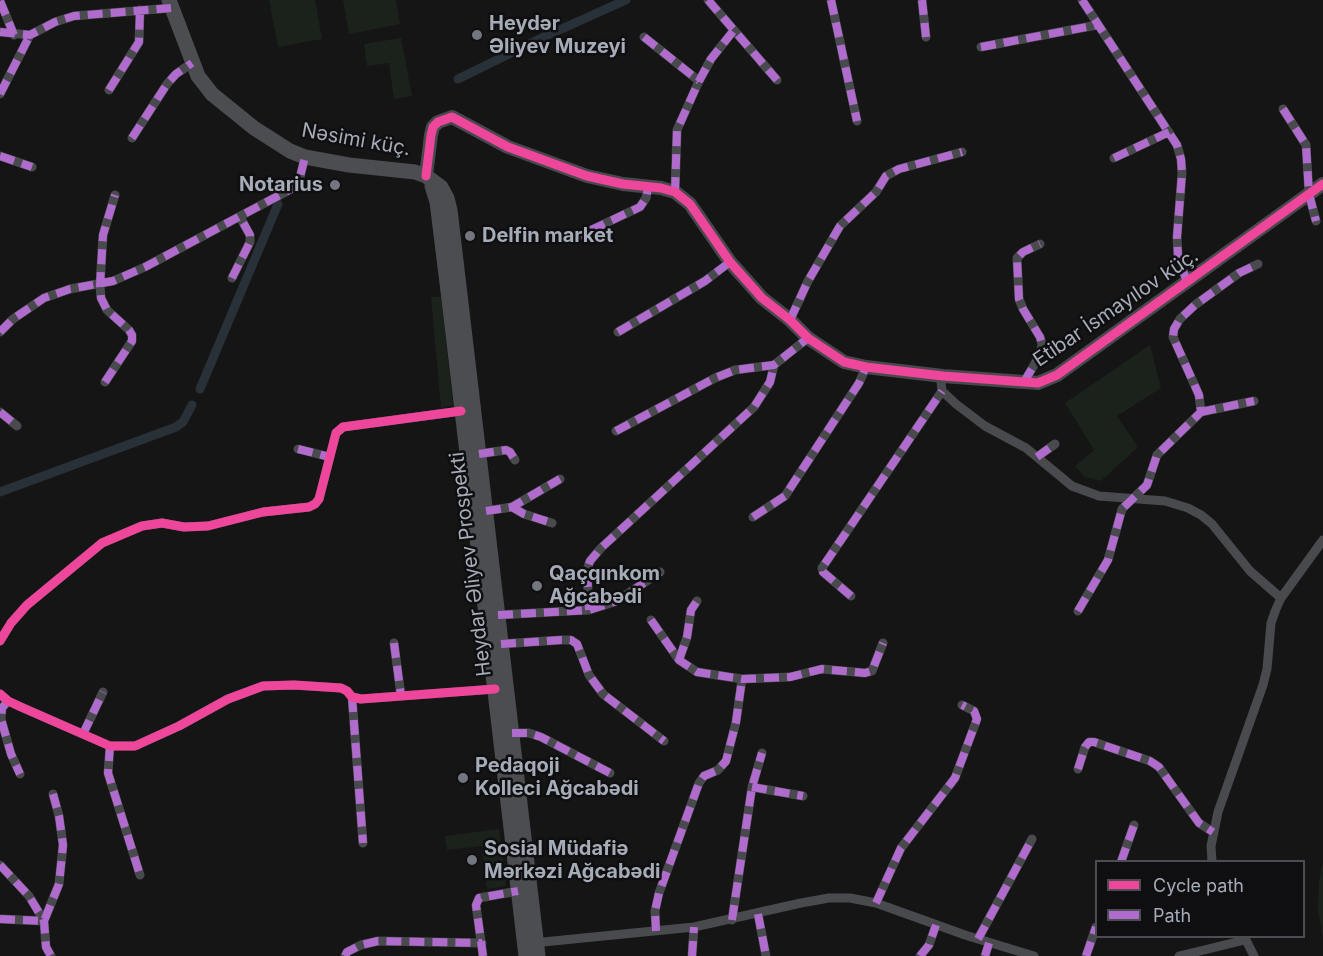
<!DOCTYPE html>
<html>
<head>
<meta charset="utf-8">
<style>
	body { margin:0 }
	#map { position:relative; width:1323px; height:956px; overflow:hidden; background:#151515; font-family:Inter,sans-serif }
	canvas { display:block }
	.legend { position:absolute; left:1095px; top:860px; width:210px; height:78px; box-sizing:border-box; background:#0f0f11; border:2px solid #4b4d53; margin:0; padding:8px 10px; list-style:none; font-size:18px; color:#a5abb7 }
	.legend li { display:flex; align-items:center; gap:12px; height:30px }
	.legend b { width:30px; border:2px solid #4b4d53 }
</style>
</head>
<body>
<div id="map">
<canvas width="1323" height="956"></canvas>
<ul class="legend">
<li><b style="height:8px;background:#ed469a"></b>Cycle path</li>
<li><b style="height:8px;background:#b06ccc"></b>Path</li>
</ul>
</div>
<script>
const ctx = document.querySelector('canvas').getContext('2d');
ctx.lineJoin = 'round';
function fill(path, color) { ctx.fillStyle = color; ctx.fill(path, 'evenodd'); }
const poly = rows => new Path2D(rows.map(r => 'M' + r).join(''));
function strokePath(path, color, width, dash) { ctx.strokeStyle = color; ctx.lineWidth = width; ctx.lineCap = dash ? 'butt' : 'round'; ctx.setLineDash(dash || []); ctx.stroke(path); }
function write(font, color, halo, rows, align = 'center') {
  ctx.font = font + ' Inter,sans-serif'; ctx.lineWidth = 5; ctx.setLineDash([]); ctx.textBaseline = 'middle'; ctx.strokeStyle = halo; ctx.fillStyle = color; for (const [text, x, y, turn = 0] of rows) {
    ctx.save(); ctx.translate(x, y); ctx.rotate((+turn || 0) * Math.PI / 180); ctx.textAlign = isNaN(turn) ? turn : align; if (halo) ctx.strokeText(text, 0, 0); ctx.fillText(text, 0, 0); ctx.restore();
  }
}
const green = poly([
	[269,0,315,0,322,39,278,47],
	[343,0,396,0,400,24,349,34],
	[401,38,412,96,394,99,389,63,367,66,364,44],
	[431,297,441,297,453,405,441,408],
	[1150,345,1161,388,1117,416,1138,447,1101,481,1085,477,1075,466,1094,450,1065,403],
	[499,829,506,886,487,889,482,846,447,850,445,836],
	[1323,863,1323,938,1318,909,1319,881]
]);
const canal = poly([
	[557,31,626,0],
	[458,79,556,31],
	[200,389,278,204],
	[0,492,176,427,183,422,192,405]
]);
const street = poly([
	[708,0,777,80],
	[831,0,857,121],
	[922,0,926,37],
	[1082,0,1177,145,1181,159,1182,173,1177,237,1178,256,1187,282],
	[0,1,14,35],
	[0,32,30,35,55,22,74,16,171,8],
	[644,37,699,81],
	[981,47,1097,25],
	[109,90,139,42,140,10],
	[0,94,30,35],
	[1283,109,1306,145,1309,194,1316,221],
	[132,138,167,84,176,74,192,63],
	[0,156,32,167],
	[1114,158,1169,132],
	[675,192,677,130,699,81,711,59,734,30],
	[570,240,640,207,646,198,648,188],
	[232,278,250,242,250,235,240,217],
	[790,320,808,281,840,226,876,192,886,176,899,169,962,152],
	[0,332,13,319,44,298,70,289,113,281,145,267,291,189,300,177,305,157],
	[618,332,705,281,730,262],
	[943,376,941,382,942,391,956,404,985,426,1026,448,1072,486,1099,496,1165,501,1188,508,1201,515,1212,524,1250,571,1281,598],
	[105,382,132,341,132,335,129,330,107,310,101,298,100,285,103,235,115,195],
	[1024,382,1040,355,1042,344,1040,337,1023,309,1019,299,1017,258,1023,252,1040,244],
	[0,412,17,426],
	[1201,412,1254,401],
	[616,431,715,378,735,370,774,365,808,338],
	[298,449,330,457],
	[479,454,506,450,510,452,515,460],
	[1037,457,1055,444],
	[512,507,524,514,552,523],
	[486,511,512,507,560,479],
	[753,517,785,496,859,383,866,367],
	[851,596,823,572,822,568,942,391],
	[589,610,587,570,590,561,601,548,754,407,770,382,774,365],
	[1078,611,1108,560,1122,509,1147,485,1157,455,1201,412,1199,395,1173,337,1174,329,1180,319,1195,305,1239,273,1258,264],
	[498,615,589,610,617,601,660,572],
	[651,620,679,660,697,672,742,679,790,677,822,669,865,673,872,671,883,643],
	[0,641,11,623,27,605,102,543,142,526,162,523,184,527,208,526,263,512,309,507,315,504,319,499,336,433,343,427,461,411],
	[394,643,401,696],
	[501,644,561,640,571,640,577,644,589,675,603,694,664,741],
	[679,660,687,637,691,610,697,601],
	[0,694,8,701,21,707,110,746,135,746,179,726,228,699,263,686,294,685,341,688,347,691,352,697,361,699,495,689],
	[352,697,363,843],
	[8,701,2,708,1,719,11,754,20,774],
	[512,733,529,733,541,737,610,773],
	[83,734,103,692],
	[110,746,108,773,140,875],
	[1078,769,1085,747,1089,742,1094,742,1150,761,1159,767,1199,823,1213,832],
	[752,787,803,796],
	[1121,862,1134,825],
	[1212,862,1211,846,1218,812,1263,685,1267,669,1271,623,1276,609,1281,598,1323,540],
	[0,865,29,896,44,921,46,947,51,956],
	[876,903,901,848,955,778,977,719,974,711,962,705],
	[758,914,766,956],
	[0,919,44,921,59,884,63,845,59,816,53,794],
	[732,920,752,787,762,753],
	[656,931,655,911,659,893,699,783,704,776,718,770,726,761,736,722,742,679],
	[1244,936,1254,956],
	[978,939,1032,839],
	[533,943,694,927,801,903,829,898,850,898,876,903,965,935,1034,956],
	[345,956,347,952,361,945,378,941,482,943],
	[483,956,476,905,479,898,518,891],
	[692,956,694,927],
	[920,956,929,945,936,925],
	[985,956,989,943],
	[1086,956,1096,927],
	[1179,956,1245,940]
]);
const secondary = poly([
	[426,176,431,135,433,127,438,122,452,117,508,147,587,176,623,184,661,188,675,192,690,204,730,262,762,298,790,320,808,338,844,362,866,367,943,376,1038,383,1057,375,1323,184]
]);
const primary = poly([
	[169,0,198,76,212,94,254,128,290,151,305,157,349,165,415,172,426,176,441,187,447,198,450,210,538,956],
	[432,186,437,202,448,291,526,956]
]);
const quiet = poly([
	[708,0,777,80],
	[831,0,857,121],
	[922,0,926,37],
	[1082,0,1177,145,1181,159,1182,173,1177,237,1178,256,1187,282],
	[0,1,14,35],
	[0,32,30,35,55,22,74,16,171,8],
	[644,37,699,81],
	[981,47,1097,25],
	[109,90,139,42,140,10],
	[0,94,30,35],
	[1283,109,1306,145,1309,194,1316,221],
	[132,138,167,84,176,74,192,63],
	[0,156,32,167],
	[1114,158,1169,132],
	[675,192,677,130,699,81,711,59,734,30],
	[570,240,640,207,646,198,648,188],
	[232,278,250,242,250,235,240,217],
	[790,320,808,281,840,226,876,192,886,176,899,169,962,152],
	[0,332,13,319,44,298,70,289,113,281,145,267,291,189,300,177,305,157],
	[618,332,705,281,730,262],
	[105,382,132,341,132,335,129,330,107,310,101,298,100,285,103,235,115,195],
	[1024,382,1040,355,1042,344,1040,337,1023,309,1019,299,1017,258,1023,252,1040,244],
	[0,412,17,426],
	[1201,412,1254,401],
	[616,431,715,378,735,370,774,365,808,338],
	[298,449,330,457],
	[479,454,506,450,510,452,515,460],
	[1037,457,1055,444],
	[512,507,524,514,552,523],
	[486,511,512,507,560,479],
	[753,517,785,496,859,383,866,367],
	[851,596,823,572,822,568,942,391],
	[589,610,587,570,590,561,601,548,754,407,770,382,774,365],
	[1078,611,1108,560,1122,509,1147,485,1157,455,1201,412,1199,395,1173,337,1174,329,1180,319,1195,305,1239,273,1258,264],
	[498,615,589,610,617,601,660,572],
	[651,620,679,660,697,672,742,679,790,677,822,669,865,673,872,671,883,643],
	[394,643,401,696],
	[501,644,561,640,571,640,577,644,589,675,603,694,664,741],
	[679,660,687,637,691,610,697,601],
	[352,697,363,843],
	[8,701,2,708,1,719,11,754,20,774],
	[512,733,529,733,541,737,610,773],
	[83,734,103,692],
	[110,746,108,773,140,875],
	[1078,769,1085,747,1089,742,1094,742,1150,761,1159,767,1199,823,1213,832],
	[752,787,803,796],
	[1121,862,1134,825],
	[0,865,29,896,44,921,46,947,51,956],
	[876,903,901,848,955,778,977,719,974,711,962,705],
	[758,914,766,956],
	[0,919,44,921,59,884,63,845,59,816,53,794],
	[732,920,752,787,762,753],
	[656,931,655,911,659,893,699,783,704,776,718,770,726,761,736,722,742,679],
	[978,939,1032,839],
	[345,956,347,952,361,945,378,941,482,943],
	[483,956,476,905,479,898,518,891],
	[692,956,694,927],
	[920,956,929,945,936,925],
	[985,956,989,943],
	[1086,956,1096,927]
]);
const cycleway = poly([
	[426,176,431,135,433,127,438,122,452,117,508,147,587,176,623,184,661,188,675,192,690,204,730,262,762,298,790,320,808,338,844,362,866,367,943,376,1038,383,1057,375,1323,184],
	[0,641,11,623,27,605,102,543,142,526,162,523,184,527,208,526,263,512,309,507,315,504,319,499,336,433,343,427,461,411],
	[0,694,8,701,21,707,110,746,135,746,179,726,228,699,263,686,294,685,341,688,347,691,352,697,361,699,495,689]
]);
const markers = [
	[477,35,6,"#73767e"],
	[335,185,6,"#73767e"],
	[470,236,6,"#73767e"],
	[537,586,6,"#73767e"],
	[463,778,6,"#73767e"],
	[472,860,6,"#73767e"]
];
const poiNames = [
	["Heydər",489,24],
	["Əliyev Muzeyi",489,47],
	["Notarius",323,185,"right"],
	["Delfin market",482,236],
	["Qaçqınkom",549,574],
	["Ağcabədi",549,597],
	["Pedaqoji",475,766],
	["Kolleci Ağcabədi",475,789],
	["Sosial Müdafiə",484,849],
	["Mərkəzi Ağcabədi",484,872]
];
const streetNames = [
	["Nəsimi küç.",356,140,10],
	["Etibar İsmayılov küç.",1116,308,-34],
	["Heydar Əliyev Prospekti",471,564,-97]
];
fill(green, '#1b221c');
strokePath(canal, '#283138', 9);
strokePath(street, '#494a4e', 9);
strokePath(secondary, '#48494d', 14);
strokePath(primary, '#4c4d50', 15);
strokePath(quiet, '#b06ccc', 8, [15, 8]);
strokePath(cycleway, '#ed469a', 9);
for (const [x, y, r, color] of markers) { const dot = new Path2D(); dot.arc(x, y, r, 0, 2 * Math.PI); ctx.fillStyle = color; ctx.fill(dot); strokePath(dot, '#0f0f11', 2); }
write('bold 20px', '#a5abb7', '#0f0f11', poiNames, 'left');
write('20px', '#a5abb7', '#0f0f11', streetNames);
</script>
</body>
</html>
